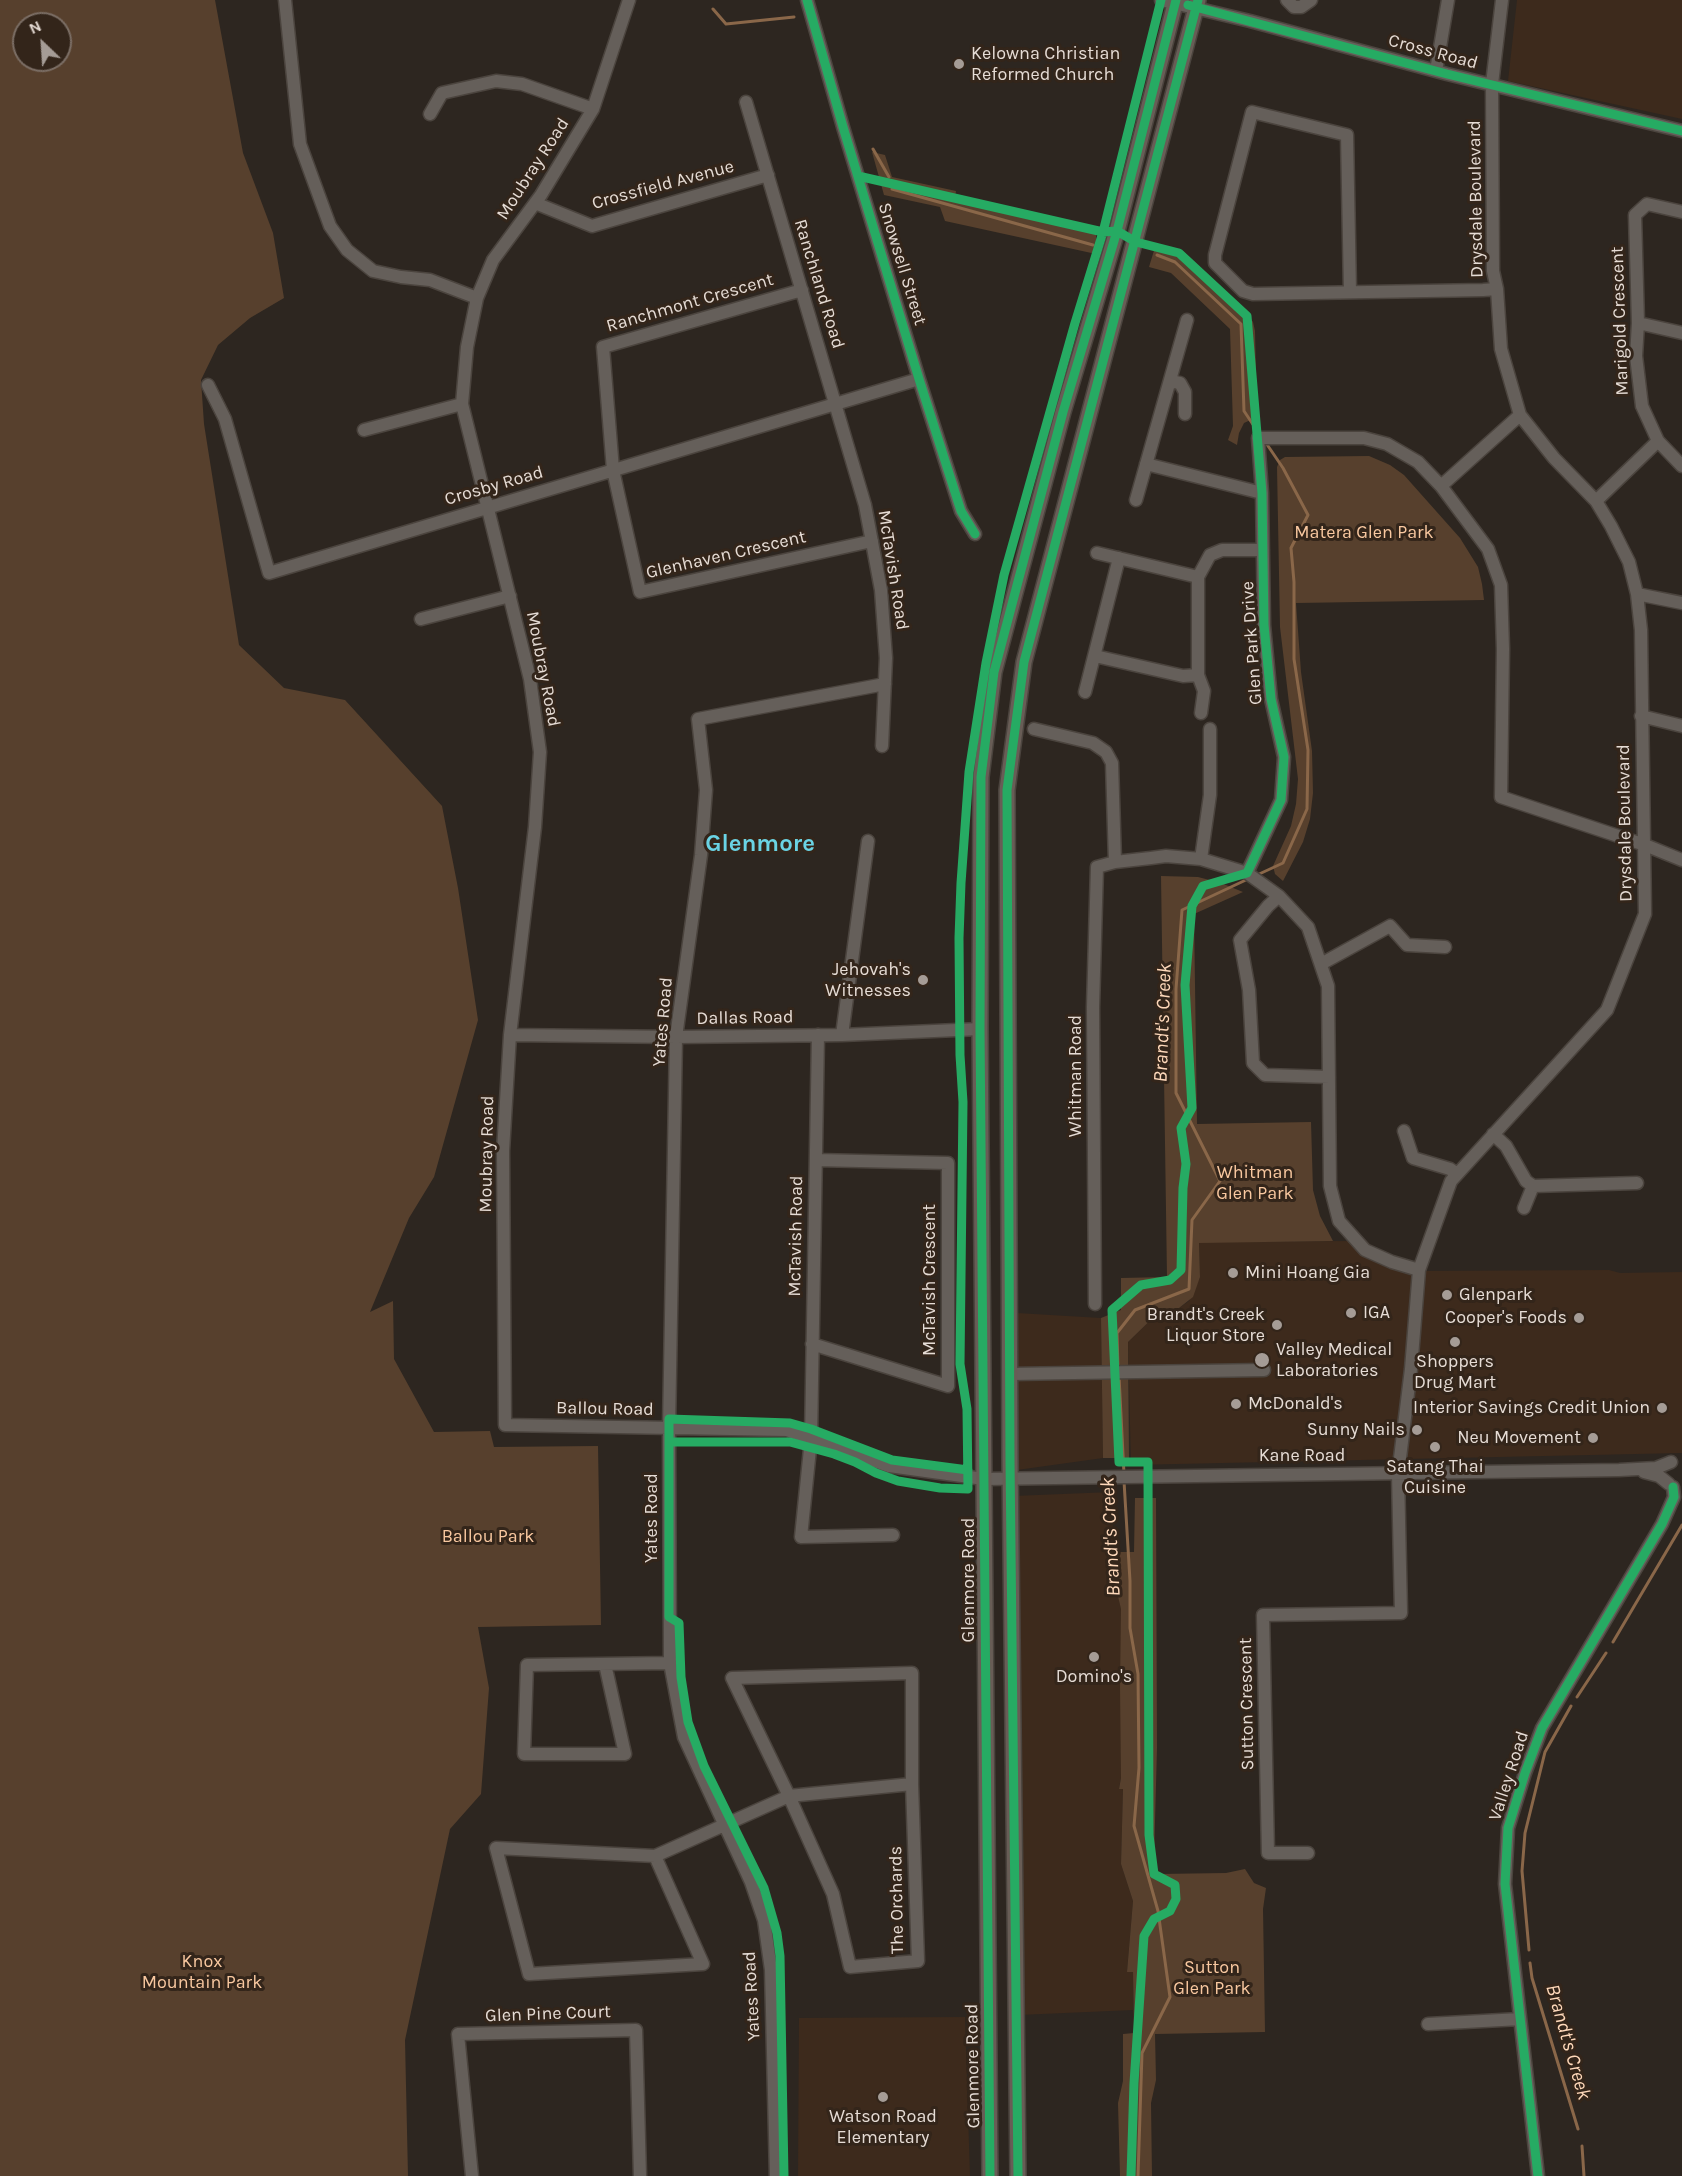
<!DOCTYPE html>
<html>
<head>
<meta charset="utf-8">
<style>
	body { margin:0 }
	#map { position:relative; width:1682px; height:2176px; overflow:hidden; background:#2d2620; font-family:Karla,sans-serif }
	canvas { display:block }
	.north { position:absolute; left:12px; top:12px; width:60px; height:60px; box-sizing:border-box; background:#33251a; border:2px solid #7b6e65; border-radius:50%; rotate:335deg; font-size:16px; font-weight:700; line-height:24px; text-align:center; color:#e6dcd5 }
	.north::after { content:''; display:block; margin:auto; width:21px; height:27px; background:#a59c96; clip-path:polygon(50% 0,100% 100%,50% 72%,0 100%) }
</style>
</head>
<body>
<div id="map">
<canvas width="1682" height="2176"></canvas>
<div class="north">N</div>
</div>
<script>
const ctx = document.querySelector('canvas').getContext('2d');
ctx.lineJoin = 'round';
function fill(path, color) { ctx.fillStyle = color; ctx.fill(path, 'evenodd'); }
const poly = rows => new Path2D(rows.map(r => 'M' + r).join(''));
function strokePath(path, color, width, dash) { ctx.strokeStyle = color; ctx.lineWidth = width; ctx.lineCap = dash ? 'butt' : 'round'; ctx.setLineDash(dash || []); ctx.stroke(path); }
function write(font, color, halo, rows, align = 'center') {
  ctx.font = font + ' Karla,sans-serif'; ctx.lineWidth = 6; ctx.setLineDash([]); ctx.textBaseline = 'middle'; ctx.strokeStyle = halo; ctx.fillStyle = color; for (const [text, x, y, turn = 0] of rows) {
    ctx.save(); ctx.translate(x, y); ctx.rotate((+turn || 0) * Math.PI / 180); ctx.textAlign = isNaN(turn) ? turn : align; if (halo) ctx.strokeText(text, 0, 0); ctx.fillText(text, 0, 0); ctx.restore();
  }
}
const built = poly([
	[1517,0,1682,0,1682,119,1508,81],
	[1351,1241,1422,1271,1609,1270,1620,1273,1682,1272,1682,1453,1131,1465,1128,1342,1161,1310,1179,1308,1189,1301,1200,1277,1199,1242],
	[1017,1313,1101,1318,1103,1458,1017,1470],
	[1112,1492,1115,1584,1121,1608,1121,1778,1119,1788,1123,1789,1121,1864,1133,1901,1127,1971,1133,1972,1133,2010,1019,2015,1013,1496],
	[965,2017,970,2176,798,2176,799,2018]
]);
const green = poly([
	[0,0,215,0,243,153,273,233,284,298,250,318,218,345,201,380,204,424,239,645,284,688,345,700,442,806,458,888,478,1020,434,1177,409,1218,370,1312,393,1301,394,1359,434,1432,490,1431,494,1447,598,1446,601,1625,478,1627,489,1688,481,1794,450,1829,405,2040,408,2176,0,2176],
	[24,24,60,24,60,60,24,60],
	[872,152,885,155,892,177,956,191,955,198,1096,229,1096,254,945,221,940,207,884,195],
	[1156,244,1183,251,1243,307,1253,322,1255,331,1257,417,1244,423,1239,433,1237,445,1228,440,1233,426,1230,329,1171,273,1149,267],
	[1369,456,1390,465,1404,475,1460,538,1478,567,1482,584,1484,600,1296,603,1301,672,1312,751,1313,793,1310,819,1303,842,1283,881,1275,874,1273,866,1291,826,1296,804,1298,779,1280,627,1277,467,1280,460,1285,457],
	[1161,876,1198,877,1221,883,1243,892,1194,914,1197,1124,1311,1122,1313,1190,1320,1216,1333,1241,1199,1243,1200,1277,1193,1297,1179,1308,1161,1310,1128,1342,1129,1458,1103,1458,1101,1318,1121,1310,1121,1278,1167,1277],
	[1135,1498,1156,1498,1157,1748,1154,1859,1159,1874,1226,1873,1245,1869,1254,1883,1266,1888,1263,1909,1265,2032,1155,2034,1156,2080,1151,2103,1152,2176,1120,2176,1118,2103,1123,2081,1123,2034,1134,2033,1133,1972,1127,1972,1133,1901,1121,1864,1123,1789,1119,1789,1121,1778,1120,1686,1121,1609,1115,1584,1115,1552,1134,1552]
]);
const stream = poly([
	[713,9,726,24,794,17],
	[873,149,889,177],
	[892,189,1093,245],
	[1157,255,1175,262,1241,324,1244,411,1260,435],
	[1257,875,1283,863,1307,809,1308,750,1294,659,1294,582,1291,548,1308,515,1283,468,1266,443],
	[1118,1369,1117,1333,1135,1310,1189,1289,1192,1220,1220,1181,1176,1093,1176,989,1182,910,1248,879],
	[1119,1376,1124,1474],
	[1124,1481,1130,1581,1130,1628,1138,1674,1139,1768,1134,1826,1158,1911,1170,1997,1142,2053,1138,2176],
	[1613,1642,1682,1525],
	[1577,1697,1606,1653],
	[1529,1950,1522,1871,1525,1833,1545,1752,1571,1706],
	[1530,1963,1532,1978,1578,2129],
	[1582,2146,1584,2176]
]);
const minor = poly([
	[285,0,300,144,330,226,347,250,373,271,401,277,430,280,477,298],
	[629,0,593,109,541,195,493,260,477,298,467,347,462,404,530,679,540,752,535,827,510,1035,503,1151,505,1425,787,1430,889,1466,984,1479,1619,1470,1656,1468,1671,1462],
	[807,0,843,127,919,379,961,511,975,534],
	[1161,0,1250,21,1447,74,1682,131],
	[1287,0,1294,7,1301,7,1311,0],
	[1436,71,1448,0],
	[746,102,865,505,881,590,886,658,882,746],
	[430,114,442,93,496,81,522,84,593,109],
	[535,203,592,226,768,175],
	[1682,212,1647,204,1635,215,1638,323,1636,356,1642,406,1658,441,1682,466],
	[802,290,603,347,613,470,640,592,872,541],
	[1350,292,1347,135,1252,112,1215,255,1215,263,1243,291,1253,294,1483,290,1497,289],
	[1638,323,1682,333],
	[1170,381,1180,383,1185,392,1185,414],
	[208,385,225,419,269,573,919,379],
	[364,430,462,404],
	[1146,464,1262,493],
	[1441,486,1520,415],
	[1136,500,1187,320],
	[1596,501,1658,441],
	[1097,553,1198,577,1198,675],
	[1198,577,1210,555,1222,550,1263,550],
	[1637,594,1682,603],
	[421,619,510,596],
	[1095,656,1183,676,1198,675,1204,691,1201,713],
	[1085,692,1119,558],
	[1641,716,1682,726],
	[1034,729,1093,743,1106,752,1112,763,1115,862],
	[1201,859,1210,795,1210,729],
	[1247,873,1281,800,1284,757,1271,699,1264,625,1262,493,1258,438,1364,438,1387,444,1418,462,1441,486,1488,549,1501,585,1503,649,1501,797,1645,845,1682,860],
	[1279,896,1268,906,1240,940,1249,990,1253,1063,1265,1075,1329,1077],
	[1321,964,1390,926,1407,945,1445,947],
	[510,1035,676,1037,842,1035,980,1029],
	[818,1035,811,1439,801,1537,893,1535],
	[842,1035,868,841],
	[1404,1131,1413,1158,1450,1169,1457,1174],
	[1493,1134,1506,1146,1526,1181,1533,1186,1637,1183],
	[1524,1208,1533,1186],
	[1095,1304,1093,1007,1097,867,1115,862,1151,858,1166,856,1201,859,1247,873,1279,896,1308,927,1328,986,1330,1186,1339,1221,1365,1250,1392,1262,1419,1270],
	[812,1344,948,1386,948,1163,816,1160],
	[1010,1374,1264,1370],
	[1644,1472,1659,1476,1669,1484],
	[605,1664,625,1754,524,1754,527,1665,670,1663],
	[912,1673,912,1784,918,1961,850,1967,833,1894,789,1796,732,1678,912,1673],
	[1308,1853,1268,1853,1263,1615,1401,1613,1398,1474,1411,1369,1419,1270,1451,1181,1607,1010,1645,914,1641,630,1637,594,1629,562,1611,526,1596,501,1554,458,1520,415,1501,349,1497,289,1493,271,1492,84,1502,0],
	[655,1856,703,1964,529,1974,496,1848,655,1856,789,1796,912,1784],
	[1428,2024,1520,2019],
	[472,2176,458,2034,636,2030,640,2176],
	[776,2176,771,1970,764,1920,751,1882,684,1737,670,1663,669,1428,676,1037,701,855,706,790,698,719,885,684],
	[1538,2176,1505,1884,1508,1828,1525,1773,1542,1728,1662,1524,1674,1497,1673,1487]
]);
const major = poly([
	[990,2176,980,1029,981,777,994,672,1063,412,1117,231,1176,0],
	[1018,2176,1010,1460,1007,790,1024,662,1198,0]
]);
const cycleway = poly([
	[807,0,843,127,919,379,961,511,975,534],
	[1188,5,1447,74,1682,131],
	[858,176,1103,232,1117,231,1136,242,1179,253,1247,316,1262,493,1264,625,1271,699,1284,757,1281,800,1247,873,1203,886,1192,906,1185,985,1192,1108,1181,1128,1186,1164,1183,1188,1181,1270,1170,1280,1141,1285,1112,1310,1119,1462,1148,1462,1149,1835,1154,1874,1175,1885,1176,1899,1170,1911,1154,1919,1144,1936,1134,2083,1131,2176],
	[669,1442,790,1442,834,1454,855,1462,876,1473,898,1481,940,1488,968,1489,967,1409,960,1364,963,1102,960,1055,959,938,961,883,969,772,986,663,1004,575,1075,323,1103,232,1161,0],
	[784,2176,780,1956,777,1933,764,1888,704,1766,688,1722,681,1677,679,1623,669,1617,669,1419,790,1423,811,1429,892,1460,968,1470],
	[990,2176,980,1029,981,777,994,672,1063,412,1117,231,1176,0],
	[1018,2176,1010,1460,1007,790,1024,662,1198,0],
	[1538,2176,1505,1884,1508,1828,1525,1773,1542,1728,1662,1524,1674,1497,1673,1487]
]);
const markers = [
	[959,64,6,"#a59c96"],
	[923,980,6,"#a59c96"],
	[1233,1273,6,"#a59c96"],
	[1447,1295,6,"#a59c96"],
	[1351,1313,6,"#a59c96"],
	[1579,1318,6,"#a59c96"],
	[1277,1325,6,"#a59c96"],
	[1455,1342,6,"#a59c96"],
	[1262,1360,8,"#a59c96"],
	[1236,1404,6,"#a59c96"],
	[1662,1408,6,"#a59c96"],
	[1417,1430,6,"#a59c96"],
	[1593,1438,6,"#a59c96"],
	[1435,1447,6,"#a59c96"],
	[1094,1657,6,"#a59c96"],
	[883,2097,6,"#a59c96"]
];
const streetNames = [
	["Cross Road",1433,52,15],
	["Moubray Road",533,169,-57],
	["Crossfield Avenue",663,185,-15],
	["Drysdale Boulevard",1476,199,-91],
	["Snowsell Street",902,264,73],
	["Ranchland Road",819,284,73],
	["Ranchmont Crescent",690,303,-16],
	["Marigold Crescent",1620,321,-92],
	["Crosby Road",494,486,-16],
	["Glenhaven Crescent",726,555,-13],
	["McTavish Road",893,570,81],
	["Glen Park Drive",1252,643,-94],
	["Moubray Road",543,669,79],
	["Drysdale Boulevard",1625,823,-91],
	["Dallas Road",745,1018,-1],
	["Yates Road",663,1022,-85],
	["Whitman Road",1076,1076,-90],
	["Moubray Road",487,1154,-89],
	["McTavish Road",796,1236,-89],
	["McTavish Crescent",930,1280,-90],
	["Ballou Road",605,1409,1],
	["Kane Road",1302,1456],
	["Yates Road",652,1518,-90],
	["Glenmore Road",969,1580,-90],
	["Sutton Crescent",1247,1704,-91],
	["Valley Road",1509,1776,-72],
	["The Orchards",897,1900,-91],
	["Yates Road",752,1996,-93],
	["Glen Pine Court",548,2014,-2],
	["Glenmore Road",973,2066,-91]
];
const poiNames = [
	["Kelowna Christian",971,54],
	["Reformed Church",971,75],
	["Jehovah's",911,970,"right"],
	["Witnesses",911,991,"right"],
	["Mini Hoang Gia",1245,1273],
	["Glenpark",1459,1295],
	["IGA",1363,1313],
	["Brandt's Creek",1265,1315,"right"],
	["Liquor Store",1265,1336,"right"],
	["Cooper's Foods",1567,1318,"right"],
	["Valley Medical",1276,1350],
	["Laboratories",1276,1371],
	["Shoppers",1455,1362,"center"],
	["Drug Mart",1455,1383,"center"],
	["McDonald's",1248,1404],
	["Interior Savings Credit Union",1650,1408,"right"],
	["Sunny Nails",1405,1430,"right"],
	["Neu Movement",1581,1438,"right"],
	["Satang Thai",1435,1467,"center"],
	["Cuisine",1435,1488,"center"],
	["Domino's",1094,1677,"center"],
	["Watson Road",883,2117,"center"],
	["Elementary",883,2138,"center"]
];
const parkNames = [
	["Matera Glen Park",1364,533],
	["Whitman",1255,1173],
	["Glen Park",1255,1194],
	["Ballou Park",488,1537],
	["Knox",202,1962],
	["Mountain Park",202,1983],
	["Sutton",1212,1968],
	["Glen Park",1212,1989]
];
const waterNames = [
	["Brandt's Creek",1163,1023,-88],
	["Brandt's Creek",1111,1537,-93],
	["Brandt's Creek",1568,2042,74]
];
const districtNames = [
	["Glenmore",760,844]
];
fill(built, '#3d2a1c');
fill(green, '#57402d');
strokePath(stream, '#8a6749', 3);
strokePath(minor, '#4b443e', 15);
strokePath(major, '#4b443e', 18);
strokePath(minor, '#655f5a', 12);
strokePath(major, '#685d56', 15);
strokePath(cycleway, '#26ab63', 9);
for (const [x, y, r, color] of markers) { const dot = new Path2D(); dot.arc(x, y, r, 0, 2 * Math.PI); ctx.fillStyle = color; ctx.fill(dot); strokePath(dot, '#33251a', 2); }
write('18px', '#e6dcd5', '#33251a', streetNames);
write('18px', '#e6dcd5', '#33251a', poiNames, 'left');
write('18px', '#f9c8a0', '#33251a', parkNames);
write('italic 20px', '#fed8ba', '#33251a', waterNames);
write('bold 24px', '#6ad3e4', '#33251a', districtNames);
</script>
</body>
</html>
